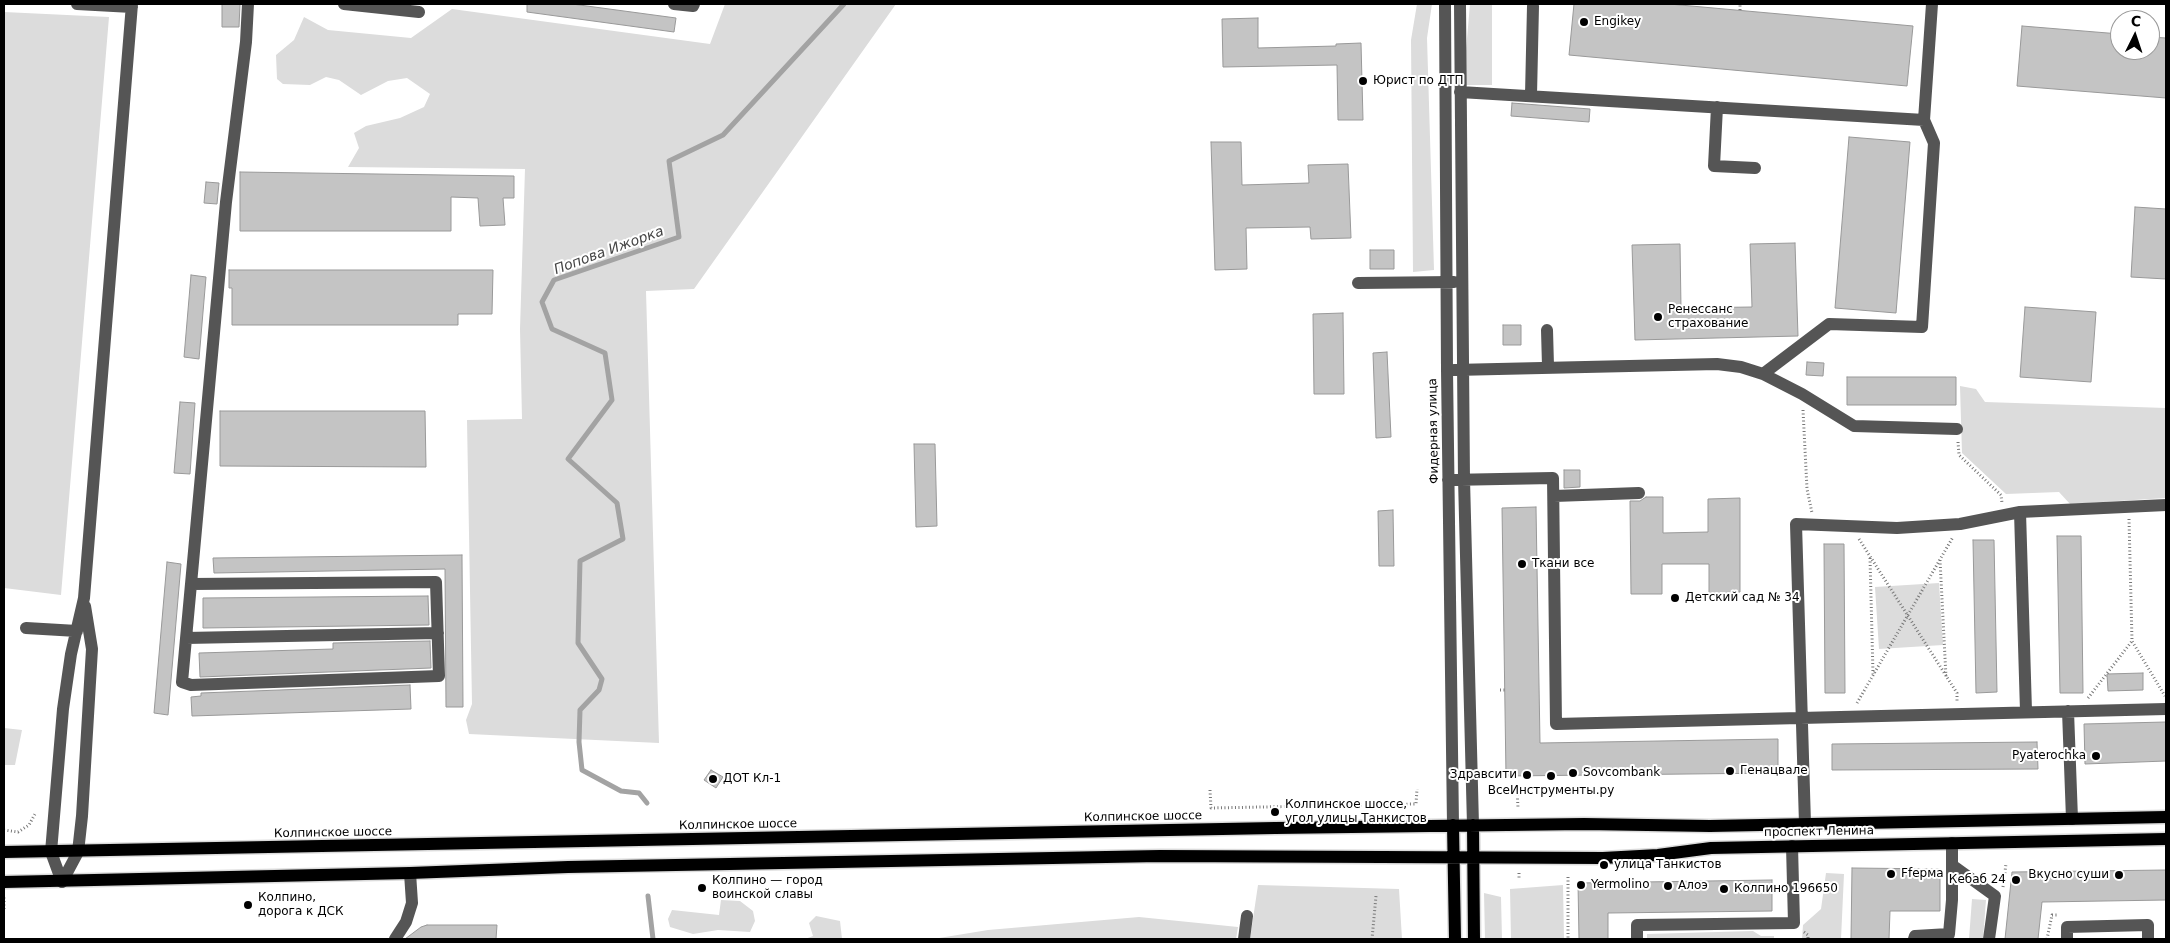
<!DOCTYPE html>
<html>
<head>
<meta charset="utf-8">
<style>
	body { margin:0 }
	#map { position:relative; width:2170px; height:943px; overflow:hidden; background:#fff; font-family:"DejaVu Sans",sans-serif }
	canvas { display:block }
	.frame { position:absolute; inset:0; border:5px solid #000; pointer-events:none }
	.north { position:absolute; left:2110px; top:10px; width:50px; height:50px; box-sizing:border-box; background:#fff; border:1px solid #999; border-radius:50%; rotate:4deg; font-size:14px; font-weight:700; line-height:20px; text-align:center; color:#000 }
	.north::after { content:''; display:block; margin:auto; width:18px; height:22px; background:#000; clip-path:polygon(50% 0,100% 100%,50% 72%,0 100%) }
</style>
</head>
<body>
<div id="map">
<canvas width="2170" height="943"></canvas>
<div class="frame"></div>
<div class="north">С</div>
</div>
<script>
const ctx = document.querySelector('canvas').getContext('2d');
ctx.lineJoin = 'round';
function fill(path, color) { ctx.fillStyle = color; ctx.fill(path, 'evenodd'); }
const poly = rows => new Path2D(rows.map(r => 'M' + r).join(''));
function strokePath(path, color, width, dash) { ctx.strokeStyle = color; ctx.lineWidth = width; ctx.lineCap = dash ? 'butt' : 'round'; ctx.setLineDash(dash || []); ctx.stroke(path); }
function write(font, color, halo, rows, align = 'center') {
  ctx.font = font + ' "DejaVu Sans",sans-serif'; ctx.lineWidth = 4; ctx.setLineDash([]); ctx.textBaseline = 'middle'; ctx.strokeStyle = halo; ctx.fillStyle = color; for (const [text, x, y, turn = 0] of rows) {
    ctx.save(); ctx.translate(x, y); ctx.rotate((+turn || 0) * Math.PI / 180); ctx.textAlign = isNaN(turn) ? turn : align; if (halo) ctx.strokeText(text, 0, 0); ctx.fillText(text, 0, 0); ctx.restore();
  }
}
const green = poly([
	[725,4,896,4,694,289,646,291,659,743,469,734,466,720,472,704,467,420,522,419,520,329,525,169,348,167,359,148,354,133,366,126,400,118,424,107,430,94,407,78,388,81,361,95,339,80,326,77,310,85,283,84,277,79,276,55,294,40,304,17,328,30,411,38,452,9,710,44],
	[1417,4,1432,4,1427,38,1434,270,1413,272,1411,40],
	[1470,4,1492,4,1492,85,1463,85],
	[4,12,109,17,61,595,4,588],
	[1960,386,1976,389,1985,402,2166,408,2166,498,2070,504,2059,492,2006,494,1962,453],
	[1939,583,1943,645,1879,649,1875,587],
	[4,728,22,730,15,765,4,765],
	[1826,873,1844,874,1841,939,1802,939,1803,925,1821,909],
	[1258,885,1399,889,1402,939,1250,939],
	[1563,885,1564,939,1511,939,1510,889],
	[1484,893,1501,897,1502,939,1485,939],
	[1972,899,1986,900,1983,939,1969,939],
	[721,900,740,901,753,911,755,921,750,932,718,930,693,934,670,927,668,919,672,910,719,915],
	[816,916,840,921,842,939,805,939,813,936,809,923],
	[1139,917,1238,927,1236,939,933,939,988,930],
	[1753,931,1761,936,1774,936,1774,939,1647,939,1647,934]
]);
const stream = poly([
	[647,803,639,793,621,791,582,770,579,742,580,710,599,690,602,679,578,643,580,561,623,539,617,503,568,459,612,400,605,353,552,329,542,302,554,280,679,237,669,161,723,135,844,4],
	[648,896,653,939]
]);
const building = poly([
	[222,4,240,4,239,27,222,27,222,4],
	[527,4,572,4,676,18,674,32,527,12,527,4],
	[1574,4,1669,4,1913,26,1907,86,1569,55,1574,4],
	[1258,18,1258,48,1336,46,1336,44,1361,43,1363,120,1338,120,1337,65,1223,67,1222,19,1258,18],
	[2022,26,2120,34,2120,50,2150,50,2150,37,2166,38,2166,98,2017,86,2022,26],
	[1512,103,1590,109,1589,122,1511,116,1512,103],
	[1849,137,1910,142,1896,313,1835,308,1849,137],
	[1211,142,1241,142,1242,185,1309,183,1308,165,1348,164,1351,238,1311,239,1310,227,1246,228,1247,269,1215,270,1211,142],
	[240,172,514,176,514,198,503,198,505,225,480,226,478,198,451,197,451,231,240,231,240,172],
	[206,182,219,183,217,204,204,203,206,182],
	[2135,207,2166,209,2166,279,2131,277,2135,207],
	[1795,243,1798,336,1635,340,1632,245,1680,244,1681,308,1752,307,1750,244,1795,243],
	[1370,250,1394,250,1394,269,1370,269,1370,250],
	[229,270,493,270,492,314,458,314,458,325,232,325,232,288,229,288,229,270],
	[191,275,206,277,199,359,184,357,191,275],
	[2025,307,2096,312,2091,382,2020,377,2025,307],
	[1343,313,1344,394,1314,394,1313,314,1343,313],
	[1503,325,1521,325,1521,345,1503,345,1503,325],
	[1387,352,1391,437,1376,438,1373,353,1387,352],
	[1807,362,1824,363,1823,376,1806,375,1807,362],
	[1847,377,1956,377,1956,405,1847,405,1847,377],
	[180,402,195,403,190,474,174,473,180,402],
	[220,411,425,411,426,467,220,466,220,411],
	[914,444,935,444,937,526,916,527,914,444],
	[1564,470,1580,470,1580,487,1564,488,1564,470],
	[1646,497,1663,497,1663,533,1708,532,1708,499,1740,498,1740,592,1709,593,1709,564,1662,564,1662,594,1631,594,1630,501,1640,501,1646,497],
	[1536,507,1540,743,1778,739,1778,773,1506,776,1502,508,1536,507],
	[1393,510,1394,566,1379,566,1378,511,1393,510],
	[2057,536,2081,536,2083,693,2060,693,2057,536],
	[1973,540,1994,540,1997,692,1976,693,1973,540],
	[1824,544,1844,544,1845,693,1825,693,1824,544],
	[462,555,463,707,446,707,445,569,214,573,213,558,462,555],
	[167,562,181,564,168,715,154,713,167,562],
	[428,596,429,625,203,628,203,598,428,596],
	[430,641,431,668,200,677,199,653,333,649,333,643,430,641],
	[2143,673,2143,690,2108,691,2107,674,2143,673],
	[410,685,411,709,192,716,191,697,201,696,201,693,410,685],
	[2166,722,2166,761,2085,764,2084,724,2166,722],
	[2037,742,2038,769,1832,770,1832,744,2037,742],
	[711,770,723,777,716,788,704,780,711,770],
	[1852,868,1940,869,1940,911,1890,911,1889,939,1851,939,1852,868],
	[2166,870,2166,900,2042,902,2038,939,2005,939,2012,872,2166,870],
	[1772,880,1772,911,1608,913,1608,939,1579,939,1578,883,1772,880],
	[427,925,497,925,496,939,405,939,421,927,427,925]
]);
const path = poly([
	[1740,10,1740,4],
	[1803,410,1807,489,1812,513],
	[1958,442,1959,455,2001,495,2002,503],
	[2129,519,2132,641,2165,696],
	[1859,539,1957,693,1957,702],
	[1870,558,1873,674],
	[1940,560,1946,677],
	[1500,690,1505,690],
	[2088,698,2132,641],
	[1857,703,1953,537],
	[1517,788,1518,808],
	[1210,790,1211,808,1416,804,1417,789],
	[4,830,18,832,29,825,35,814],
	[1519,873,1519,879],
	[1568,877,1568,939],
	[2003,887,2006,864],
	[4,909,4,895],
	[1804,932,1808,935,1808,939],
	[1372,939,1376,896],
	[2047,939,2052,915,2059,915]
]);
const minor = poly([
	[77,4,132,7],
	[344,4,419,12],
	[674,4,693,6,694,4],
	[1445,4,1447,370,1453,825],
	[1460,4,1464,479,1473,825],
	[1460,92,1924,120],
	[1531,95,1533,6],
	[1717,107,1714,166,1755,168],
	[1358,283,1454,282],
	[1547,330,1548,366],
	[1454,370,1717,364,1741,367,1763,374,1802,394,1854,426,1957,429],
	[1763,374,1829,324,1922,327,1934,143,1924,120,1932,4],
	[1448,480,1553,478,1556,724,2166,709],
	[1554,496,1639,493],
	[2020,512,2026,711],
	[191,584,436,582,439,676,191,685,182,682,191,584,226,202,246,42,248,4],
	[26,628,77,631],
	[186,638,438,633],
	[2068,711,2072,819],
	[1805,824,1796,524,1897,528,1960,524,2020,512,2166,505],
	[1952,865,1995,896,1989,939],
	[62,882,51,852,63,709,71,654,84,598,132,4],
	[62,882,78,852,82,816,92,649,85,606],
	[395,939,406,922,412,903,410,873],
	[1244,939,1247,916],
	[1637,939,1637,925,1794,923,1792,846],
	[1914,939,1915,936,1949,934,1952,900,1952,843],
	[2067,939,2067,927,2148,925,2148,939]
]);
const major = poly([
	[1453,825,1455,939],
	[1473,825,1474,939],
	[4,852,1275,828,1584,824,1710,826,2166,817],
	[4,882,410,873,568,867,1160,856,1603,858,1658,855,1711,848,2166,839]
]);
const markers = [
	[1584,22,5,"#000"],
	[1363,81,5,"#000"],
	[1658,317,5,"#000"],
	[1522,564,5,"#000"],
	[1675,598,5,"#000"],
	[2096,756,5,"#000"],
	[1730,771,5,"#000"],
	[1573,773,5,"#000"],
	[1527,775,5,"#000"],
	[1551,776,5,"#000"],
	[713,779,5,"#000"],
	[1275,812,5,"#000"],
	[1604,865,5,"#000"],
	[1891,874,5,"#000"],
	[2119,875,5,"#000"],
	[2016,880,5,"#000"],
	[1581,885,5,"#000"],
	[1668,886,5,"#000"],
	[702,888,5,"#000"],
	[1724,889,5,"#000"],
	[248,905,5,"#000"]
];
const poiNames = [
	["Engikey",1594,22],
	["Юрист по ДТП",1373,81],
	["Ренессанс",1668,310],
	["страхование",1668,324],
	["Ткани все",1532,564],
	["Детский сад № 34",1685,598],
	["Pyaterochka",2086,756,"right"],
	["Генацвале",1740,771],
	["Sovcombank",1583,773],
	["Здравсити",1517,775,"right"],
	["ДОТ Кл-1",723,779],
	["ВсеИнструменты.ру",1551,791,"center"],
	["Колпинское шоссе,",1285,805],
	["угол улицы Танкистов",1285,819],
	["улица Танкистов",1614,865],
	["Ffерма",1901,874],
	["Вкусно суши",2109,875,"right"],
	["Кебаб 24",2006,880,"right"],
	["Колпино — город",712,881],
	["воинской славы",712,895],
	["Yermolino",1591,885],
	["Алоэ",1678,886],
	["Колпино 196650",1734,889],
	["Колпино,",258,898],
	["дорога к ДСК",258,912]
];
const streetNames = [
	["Фидерная улица",1434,431,-91],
	["Колпинское шоссе",1143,817,-1],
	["Колпинское шоссе",738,825,-1],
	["проспект Ленина",1819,832,-1],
	["Колпинское шоссе",333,833,-1]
];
const waterNames = [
	["Попова Ижорка",609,251,-20]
];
fill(green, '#dcdcdc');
strokePath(stream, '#a3a3a3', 5);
fill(building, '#c4c4c4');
strokePath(building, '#999', 1);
strokePath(major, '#dbdbdb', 15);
strokePath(path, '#777', 3, [1, 2.5]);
strokePath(minor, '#555', 12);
strokePath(major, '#000', 12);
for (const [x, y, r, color] of markers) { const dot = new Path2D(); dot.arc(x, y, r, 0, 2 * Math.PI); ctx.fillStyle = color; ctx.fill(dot); strokePath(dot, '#fff', 2); }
write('12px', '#000', '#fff', poiNames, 'left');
write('12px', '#000', '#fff', streetNames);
write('italic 14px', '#444', '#fff', waterNames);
</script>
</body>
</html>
